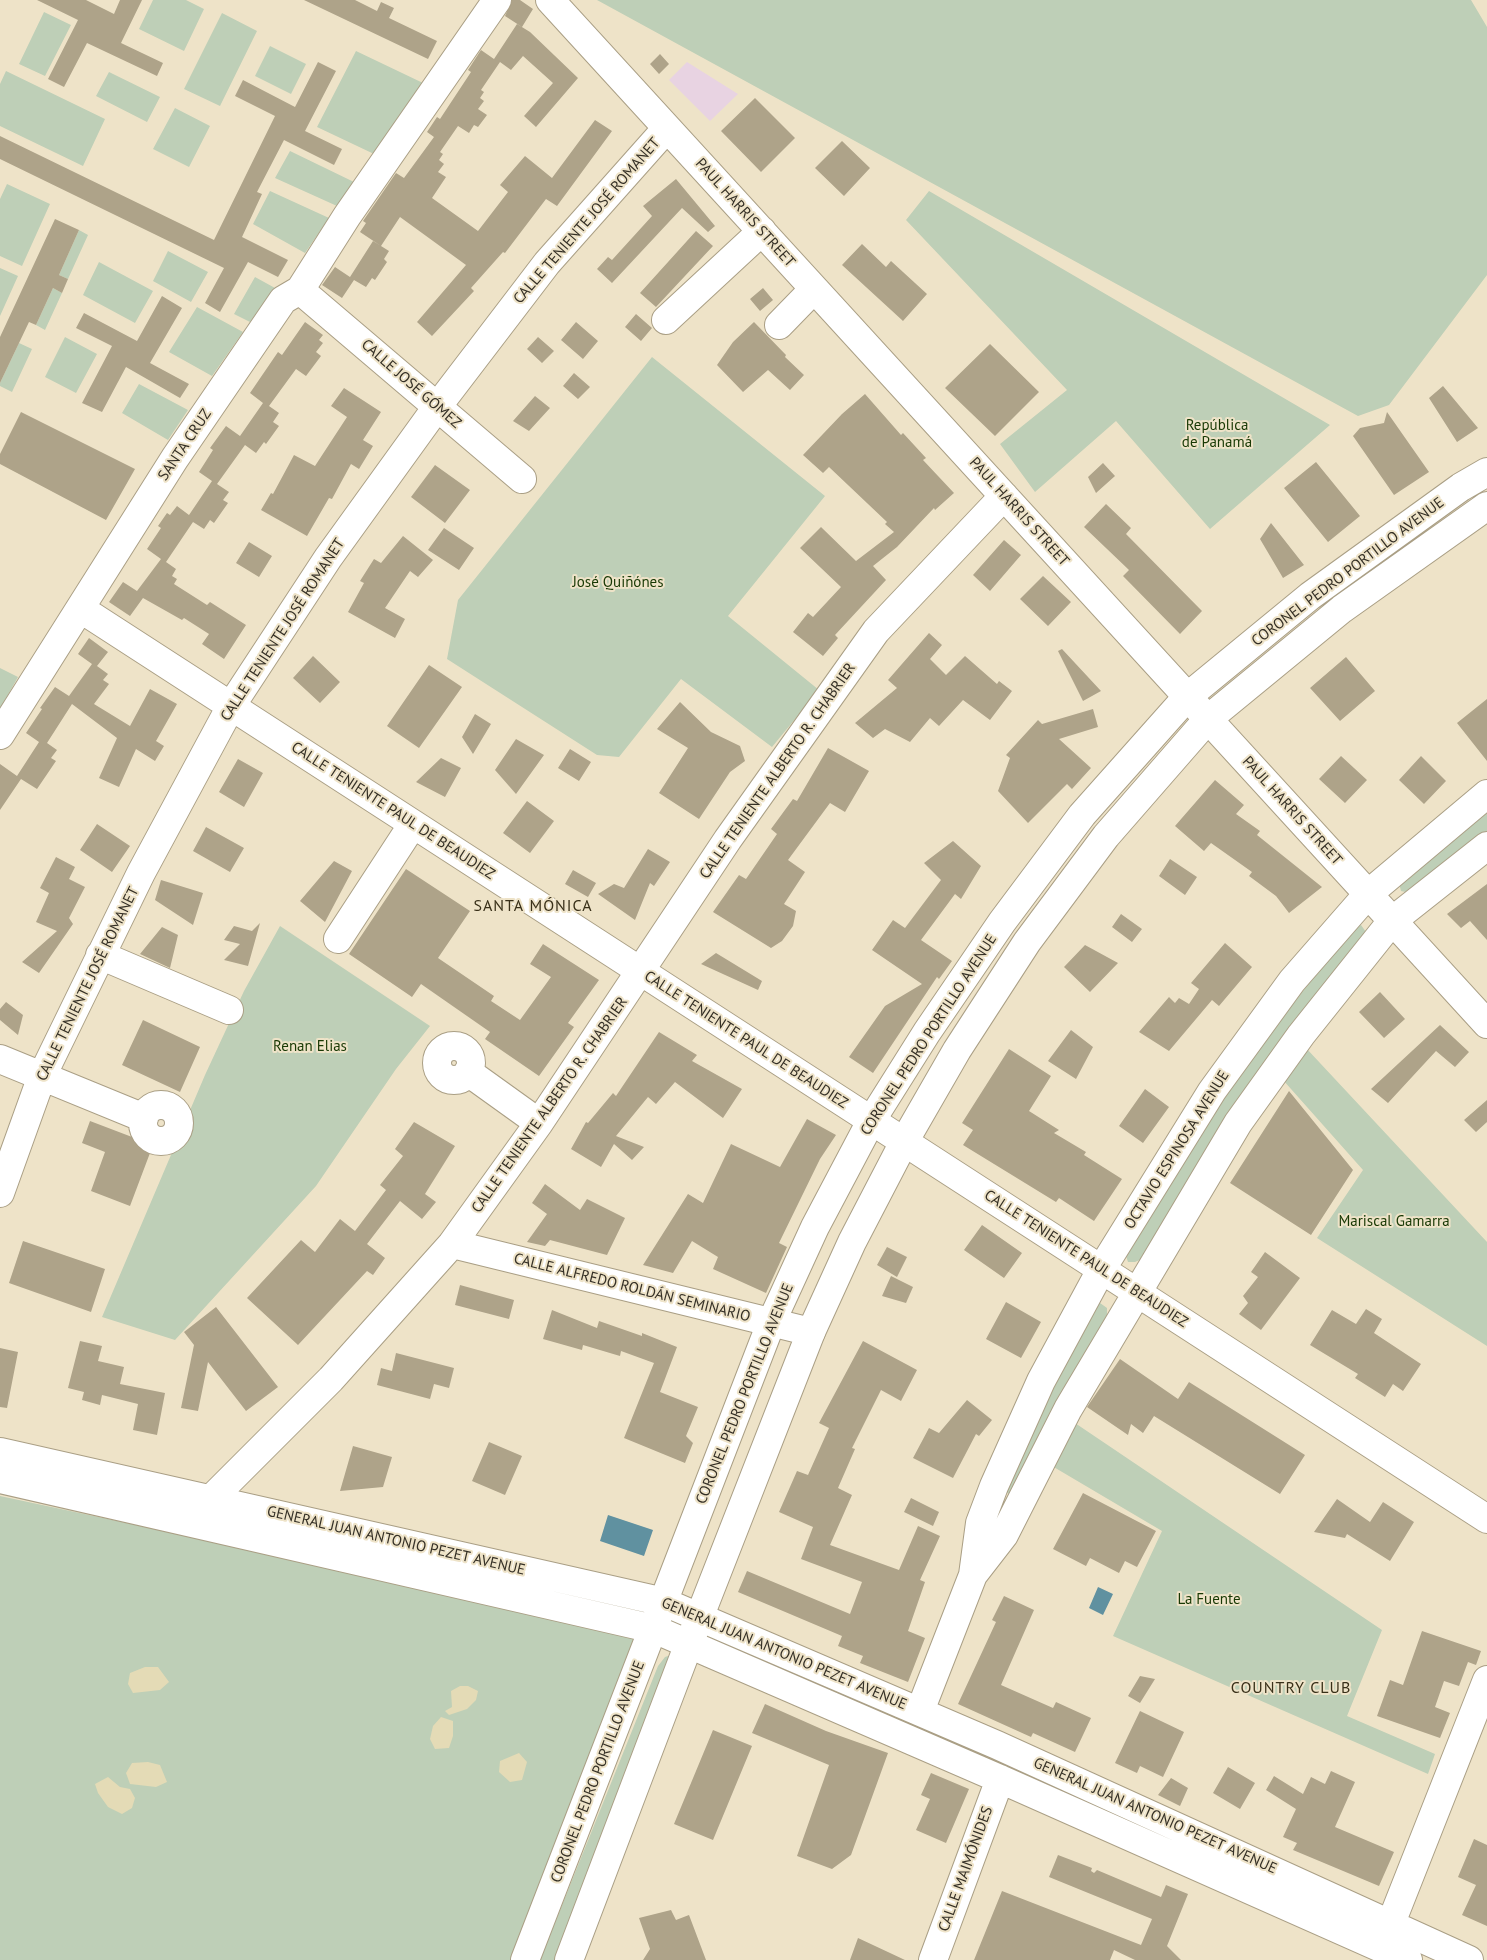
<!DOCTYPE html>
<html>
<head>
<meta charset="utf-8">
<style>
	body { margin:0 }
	canvas { display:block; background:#eee3c8 }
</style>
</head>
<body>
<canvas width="1487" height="1960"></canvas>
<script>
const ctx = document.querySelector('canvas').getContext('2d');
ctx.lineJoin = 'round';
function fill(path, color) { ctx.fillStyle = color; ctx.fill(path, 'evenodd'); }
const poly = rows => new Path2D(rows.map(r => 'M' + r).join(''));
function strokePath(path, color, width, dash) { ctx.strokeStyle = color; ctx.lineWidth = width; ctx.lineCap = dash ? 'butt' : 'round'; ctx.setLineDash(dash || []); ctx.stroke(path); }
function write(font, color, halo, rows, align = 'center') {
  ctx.font = font + ' "PT Sans",sans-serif'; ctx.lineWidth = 4; ctx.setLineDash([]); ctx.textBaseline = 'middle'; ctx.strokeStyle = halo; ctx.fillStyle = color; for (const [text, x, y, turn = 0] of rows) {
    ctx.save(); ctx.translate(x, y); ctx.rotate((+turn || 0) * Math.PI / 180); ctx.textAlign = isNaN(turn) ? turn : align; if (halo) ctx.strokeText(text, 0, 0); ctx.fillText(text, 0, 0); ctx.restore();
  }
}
const industrial = poly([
	[687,62,738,94,710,121,669,80]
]);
const green = poly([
	[153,0,186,0,204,9,184,51,139,29],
	[597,0,1471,0,1487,27,1487,275,1389,405,1358,416],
	[44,12,71,25,45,76,19,64],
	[222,13,257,31,220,106,184,89],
	[270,46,306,64,291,94,255,76],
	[356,51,423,83,374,154,317,127],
	[6,71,105,119,83,166,0,126,0,84],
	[109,72,160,97,147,122,96,96],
	[175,108,210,126,189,167,153,149],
	[290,151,354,182,337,206,275,178],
	[7,184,50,204,22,266,0,256,0,199],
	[270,191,329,218,305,253,253,224],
	[929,191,1330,425,1210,529,1116,421,1035,492,1000,444,1067,390,906,220],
	[79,230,88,235,68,279,59,275],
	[168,251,208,272,191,302,153,281],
	[99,262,153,291,135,323,83,295],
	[0,268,18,276,0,316],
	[255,277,275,288,250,322,234,314],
	[53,288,62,293,45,330,36,325],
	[197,307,243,332,212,376,169,352],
	[65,337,97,354,76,393,45,377],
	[19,343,32,349,12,392,0,386,0,383],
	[652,357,825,496,728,616,819,690,772,747,681,679,619,757,597,755,447,659,458,600],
	[139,384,188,410,168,440,122,413],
	[0,668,18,677,0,709],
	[1487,803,1487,831,1410,893,1401,891,1399,883],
	[1361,925,1366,932,1142,1259,1135,1262,1128,1262,1125,1253,1219,1102,1349,930],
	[280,926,430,1026,396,1069,316,1186,175,1340,102,1317,205,1075,244,991],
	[1306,1048,1487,1242,1487,1346,1317,1238,1363,1170,1283,1080],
	[1100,1303,1107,1308,1107,1315,1021,1489,1014,1496,1007,1493,1006,1483,1089,1307],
	[1075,1423,1382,1630,1347,1716,1435,1754,1428,1774,1113,1636,1162,1531,1052,1466],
	[0,1496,628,1630,639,1643,511,1960,0,1960],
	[671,1655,556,1960,540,1960,658,1666,665,1657]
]);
const sand = poly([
	[145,1667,158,1667,169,1682,160,1690,133,1693,128,1684,130,1673],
	[460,1686,468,1686,478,1691,476,1700,467,1709,449,1715,445,1711,452,1707,451,1691],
	[441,1717,453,1721,453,1736,449,1748,435,1749,430,1739,433,1726],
	[519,1753,527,1762,522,1780,510,1782,499,1772,500,1761],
	[148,1762,160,1765,167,1782,156,1787,130,1784,126,1773,132,1763],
	[108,1777,120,1787,130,1789,135,1798,132,1808,122,1814,108,1807,98,1793,95,1784]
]);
const water = poly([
	[608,1515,653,1530,644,1556,600,1541],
	[1098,1587,1113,1594,1103,1615,1089,1608]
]);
const building = poly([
	[37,0,86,0,114,14,120,0,142,0,121,43,163,63,157,76,87,43,64,87,48,79,78,20],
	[304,0,355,0,377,11,381,2,394,8,389,18,437,41,428,59],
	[512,0,520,0,533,9,522,27,505,16],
	[517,24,530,32,578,78,536,127,524,116,553,83,523,56,511,70,500,62,481,90,484,92,480,98,484,101,478,109,487,115,478,127,474,125,469,133,458,126,440,152,443,154,439,160,444,164,438,172,446,177,432,198,478,231,508,192,500,185,525,156,552,178,595,120,612,131,557,206,546,199,505,253,503,252,471,288,474,291,432,336,417,322,466,265,400,217,381,246,360,232,366,223,363,221,396,173,404,178,434,137,427,132,437,117,440,119,471,72,468,70,481,50,494,59],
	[660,54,669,64,659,74,650,64],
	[318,62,336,71,305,131,342,149,334,165,284,140,257,192,262,194,242,237,288,260,278,277,248,262,220,312,205,303,224,268,0,159,0,136,214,240,275,116,235,96,243,80,295,107],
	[755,98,795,138,761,172,721,131],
	[842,141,870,168,844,196,815,168],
	[676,179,715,226,708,232,682,208,612,283,597,269,608,257,612,260,652,216,643,206],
	[55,219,79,230,59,275,68,279,62,293,53,288,36,325,29,322,0,383,0,337],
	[696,231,713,246,656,307,640,293],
	[373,241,389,251,384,259,387,262,375,280,372,278,366,287,354,280,342,298,322,285,335,267,350,277],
	[862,244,886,267,891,261,927,294,903,321,842,265],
	[763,288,773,300,760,311,750,299],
	[162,296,182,308,150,363,189,384,180,398,126,367,102,412,82,403,112,346,76,328,84,313,137,341],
	[636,314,652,328,641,341,625,327],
	[305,322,323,335,319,340,323,343,316,352,321,356,306,376,296,369,269,406,279,413,273,422,279,426,266,444,264,442,256,453,245,445,217,484,229,492,223,500,228,503,214,523,210,520,204,529,193,522,166,562,176,569,172,576,177,579,174,584,207,605,210,602,246,625,224,659,202,644,209,634,184,618,182,620,143,598,130,616,109,602,123,582,137,591,161,559,147,549,161,528,158,526,167,513,170,515,177,506,189,515,212,481,199,472,213,450,210,448,226,426,240,436,263,403,250,393,278,352,282,355],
	[576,322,598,341,583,359,561,340],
	[754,322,786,355,785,357,804,375,790,390,768,370,743,392,717,365,733,342],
	[538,337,554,351,542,363,527,349],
	[990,344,1039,392,995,436,945,388],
	[574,373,590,387,578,399,563,386],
	[1443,386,1478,428,1457,442,1429,398],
	[344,388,381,412,363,440,373,446,359,469,351,464,332,499,329,498,307,536,261,510,271,493,273,494,294,455,315,466,347,417,331,406],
	[865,394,901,435,903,433,926,458,923,460,954,493,935,510,934,508,897,547,873,566,886,580,835,635,838,638,823,656,793,632,808,613,813,617,841,587,800,548,821,527,856,561,894,532,885,524,887,522,829,467,823,473,803,455,842,414],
	[535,396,550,408,529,431,513,421],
	[21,412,135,469,106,520,0,464,0,454],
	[1387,412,1429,472,1394,495,1353,436,1360,428,1384,423],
	[1316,462,1360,516,1328,542,1284,488],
	[1103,463,1115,476,1096,493,1088,477],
	[435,465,470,490,445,523,411,497],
	[1106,504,1131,528,1126,534,1202,611,1180,634,1123,576,1129,570,1084,527],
	[1271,523,1304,565,1283,578,1260,539],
	[444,528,474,548,459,570,428,550],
	[403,536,433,560,418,577,410,571,385,608,405,619,395,638,348,612,364,583,360,581,374,559,381,563],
	[1004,540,1021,555,990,591,973,575],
	[249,542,272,556,259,577,236,563],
	[1043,576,1071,602,1048,626,1020,599],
	[929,633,942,645,930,659,946,675,965,656,997,684,999,681,1012,691,990,720,963,700,939,726,930,718,910,742,885,729,873,738,855,723,897,688,888,680],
	[89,638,108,652,97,666,108,674,103,680,109,684,94,704,130,726,150,689,177,704,156,741,164,746,155,761,136,749,119,787,99,778,117,738,72,704,47,743,57,750,51,758,56,761,37,789,21,779,0,810,0,764,17,776,39,742,26,733,42,709,40,708,55,687,69,696,92,664,78,654],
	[1062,649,1101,691,1083,701,1058,651],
	[313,656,340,682,320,703,293,678],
	[1346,657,1375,691,1340,721,1310,688],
	[429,665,462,687,419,748,387,726],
	[1487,699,1487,761,1457,723],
	[680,702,711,732,740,746,745,761,730,772,699,819,659,793,688,748,657,729],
	[1093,709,1098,727,1059,739,1091,768,1072,789,1067,784,1028,823,998,791,1010,758,1006,755,1038,720,1042,724],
	[475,714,491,724,473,754,462,737],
	[516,739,544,755,516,794,495,770],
	[828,748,869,771,845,812,830,803,788,860,805,872,784,904,796,911,793,926,782,941,771,948,713,912,739,875,746,879,777,834,771,829,793,799,797,801],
	[570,749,591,762,579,781,558,768],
	[1341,756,1367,780,1345,803,1319,779],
	[1421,756,1446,781,1424,804,1399,780],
	[441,758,461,768,445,797,416,782],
	[238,759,263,773,244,807,219,792],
	[1215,780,1244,805,1236,814,1260,831,1257,835,1322,887,1289,913,1276,896,1249,876,1252,872,1211,843,1204,851,1175,826],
	[527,801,554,821,530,853,503,833],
	[97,824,130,846,112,872,80,850],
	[206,827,244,848,230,872,193,851],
	[953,841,981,866,961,899,955,894,921,940,952,961,939,979,937,977,873,1073,849,1057,885,1006,922,984,872,950,893,920,905,928,941,880,924,863],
	[648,849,670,862,654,886,650,883,635,920,598,894,614,884,624,888],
	[56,857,75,867,69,879,85,887,69,918,73,924,39,973,22,962,57,931,36,922,49,893,40,888],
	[1170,859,1197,877,1185,895,1159,876],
	[334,861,352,871,325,922,300,901],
	[406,869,470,911,438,958,494,996,491,1001,520,1020,551,977,530,964,543,944,599,980,568,1023,574,1027,539,1076,485,1039,490,1032,421,984,412,997,349,954],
	[573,870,596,883,588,897,565,884],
	[161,880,203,893,193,925,155,900],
	[1487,884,1487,940,1470,921,1461,928,1447,914],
	[1121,914,1142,929,1132,942,1112,927],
	[260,923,248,966,224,960,240,944,224,940,234,926,252,931],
	[162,927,178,935,170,968,140,954],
	[1225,943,1252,967,1219,1006,1212,1000,1169,1051,1139,1032,1169,997,1175,1003,1179,998,1189,1004,1199,989,1191,983],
	[1085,945,1118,963,1090,992,1064,967],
	[716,953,762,981,758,990,701,964],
	[1380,992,1405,1019,1384,1038,1359,1012],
	[6,1002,23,1015,18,1035,0,1020,0,1009],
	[143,1020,200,1047,180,1092,122,1065],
	[1440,1025,1469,1052,1455,1067,1436,1051,1388,1103,1371,1089],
	[1071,1030,1093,1047,1076,1079,1048,1061],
	[659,1032,697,1055,692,1061,742,1089,723,1118,675,1082,656,1104,648,1097,616,1136,644,1147,632,1160,614,1144,601,1167,571,1149,586,1122,588,1123,613,1093,616,1096],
	[1009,1049,1051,1076,1029,1111,1059,1130,1054,1133,1086,1152,1084,1155,1122,1179,1094,1221,1059,1198,1056,1202,963,1145,973,1130,962,1123],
	[1145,1089,1169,1107,1143,1143,1119,1126],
	[1289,1091,1353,1170,1311,1235,1230,1183],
	[1487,1100,1487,1122,1476,1132,1464,1120],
	[807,1119,836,1135,820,1159,779,1243,787,1247,766,1293,713,1269,718,1257,692,1241,673,1273,643,1265,688,1194,703,1203,731,1144,780,1167],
	[90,1121,153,1145,130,1206,91,1191,105,1152,82,1143],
	[414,1122,455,1146,425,1194,436,1202,422,1219,400,1201,367,1244,385,1258,373,1275,367,1271,298,1345,247,1298,301,1240,315,1252,340,1219,355,1231,386,1190,380,1185,403,1156,395,1149],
	[545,1184,580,1210,587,1199,625,1218,607,1255,550,1240,545,1246,527,1242,547,1214,532,1203],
	[982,1225,1022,1253,1004,1278,964,1250],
	[23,1241,105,1269,91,1312,9,1283],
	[887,1247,907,1257,897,1277,877,1265],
	[1265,1252,1300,1278,1261,1330,1239,1314,1248,1303,1243,1296,1258,1277,1251,1272],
	[891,1276,913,1287,906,1303,882,1296],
	[460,1285,514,1300,509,1319,455,1305],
	[1006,1302,1041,1322,1021,1358,986,1339],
	[216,1307,278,1387,246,1411,208,1362,198,1411,181,1408,194,1345,184,1332],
	[1366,1309,1382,1319,1374,1333,1421,1364,1403,1391,1393,1384,1385,1397,1355,1378,1358,1374,1310,1345,1332,1310,1356,1324],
	[552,1310,597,1328,599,1321,642,1336,642,1333,677,1347,660,1392,698,1407,686,1436,693,1443,685,1463,624,1438,654,1363,621,1351,620,1356,583,1345,582,1350,543,1339],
	[80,1341,102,1346,98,1361,124,1367,120,1384,165,1393,157,1435,133,1430,138,1404,102,1395,100,1405,82,1400,84,1392,68,1388],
	[863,1341,917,1370,901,1401,881,1390,852,1448,855,1449,838,1488,852,1495,830,1545,899,1570,918,1526,940,1536,920,1580,925,1582,908,1631,925,1638,908,1682,860,1663,863,1656,838,1646,842,1636,738,1592,747,1571,850,1614,862,1582,801,1559,813,1527,779,1512,797,1471,808,1475,829,1428,819,1423],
	[0,1348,18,1352,7,1408,0,1407],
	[396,1353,454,1368,449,1388,434,1384,430,1399,377,1385,381,1368,392,1371],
	[1120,1359,1178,1399,1189,1382,1305,1455,1280,1494,1154,1416,1143,1433,1131,1424,1128,1435,1087,1407],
	[967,1400,992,1420,979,1436,976,1434,953,1478,913,1458,929,1428,939,1433],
	[489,1442,522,1456,505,1495,472,1481],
	[353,1446,392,1457,383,1487,340,1491],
	[1083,1493,1156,1531,1137,1567,1125,1561,1119,1573,1090,1558,1086,1566,1053,1549],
	[911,1498,939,1512,933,1526,904,1512],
	[1337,1499,1370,1522,1383,1502,1414,1522,1390,1561,1347,1534,1345,1538,1314,1532],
	[1004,1596,1034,1610,1001,1685,1053,1708,1056,1702,1091,1718,1075,1752,1033,1733,1031,1737,958,1704,996,1622,992,1620],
	[1422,1631,1481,1651,1476,1665,1468,1662,1459,1686,1444,1681,1435,1707,1450,1713,1440,1738,1377,1716,1390,1680,1403,1685],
	[1140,1676,1155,1679,1140,1703,1128,1696],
	[765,1704,826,1731,888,1753,851,1855,832,1869,797,1856,829,1765,752,1733],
	[1140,1711,1184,1732,1163,1777,1140,1766,1137,1773,1115,1763],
	[713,1730,752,1746,713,1840,674,1824],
	[1228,1767,1255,1783,1240,1809,1213,1793],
	[1331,1771,1355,1782,1335,1827,1394,1852,1379,1886,1293,1850,1297,1843,1283,1837,1296,1809,1266,1790,1274,1776,1303,1794,1311,1777,1325,1784],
	[931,1773,969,1789,946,1843,916,1830,930,1799,921,1795],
	[1171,1778,1188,1788,1180,1806,1158,1795],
	[1474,1839,1487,1845,1487,1926,1462,1915,1476,1885,1458,1877],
	[1058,1855,1092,1868,1091,1871,1094,1873,1097,1870,1161,1897,1166,1885,1188,1894,1167,1946,1181,1960,1135,1960,1114,1950,1110,1960,974,1960,1002,1891,1141,1945,1152,1919,1049,1877],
	[671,1910,676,1920,689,1915,706,1960,643,1960,650,1949,639,1918],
	[858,1938,905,1960,850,1960]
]);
const minor = poly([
	[550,0,1487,1024],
	[300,290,522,479],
	[666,320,762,231],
	[779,325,814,289],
	[81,609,1487,1519],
	[0,735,175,458,283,300,300,290,347,216,497,0],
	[338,939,413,824],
	[100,955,229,1010],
	'437 1063a17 17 0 1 1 34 0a17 17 0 1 1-34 0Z',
	[0,1059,144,1118],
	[468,1072,539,1123],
	'143 1123a18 18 0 1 1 36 0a18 18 0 1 1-36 0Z',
	[0,1193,42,1076,141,873,231,706,328,558,437,407,547,263,667,128],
	[452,1244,811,1332],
	[0,1452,664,1602,997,1745,1469,1960],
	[0,1479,654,1629,1000,1779,1408,1960],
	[211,1499,331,1379,452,1244,539,1123,728,839,876,631,1004,496],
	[973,1575,980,1523,994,1486,1041,1381,1101,1270,1212,1091,1292,981,1368,894,1487,794],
	[920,1711,973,1575,1004,1535,1068,1409,1238,1123,1301,1035,1392,921,1487,846],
	[1391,1923,1487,1680],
	[933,1960,1000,1779]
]);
const major = poly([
	[525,1960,771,1323,815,1227,871,1121,927,1032,1002,922,1082,815,1187,697,1310,596,1461,487,1487,472],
	[569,1960,685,1654,811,1332,852,1242,904,1142,957,1050,1027,942,1106,836,1208,719,1342,609,1487,506]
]);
const streetNames = [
	["PAUL HARRIS STREET",745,213,48],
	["CALLE TENIENTE JOSÉ ROMANET",587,221,-49],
	["CALLE JOSÉ GÓMEZ",411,384,41],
	["SANTA CRUZ",185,445,-56],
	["PAUL HARRIS STREET",1019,512,48],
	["CORONEL PEDRO PORTILLO AVENUE",1348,572,-37],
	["CALLE TENIENTE JOSÉ ROMANET",283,630,-57],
	["CALLE TENIENTE ALBERTO R. CHABRIER",778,771,-55],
	["CALLE TENIENTE PAUL DE BEAUDIEZ",393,811,33],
	["PAUL HARRIS STREET",1292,811,48],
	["CALLE TENIENTE JOSÉ ROMANET",88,984,-64],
	["CORONEL PEDRO PORTILLO AVENUE",929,1035,-57],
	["CALLE TENIENTE PAUL DE BEAUDIEZ",746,1040,33],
	["CALLE TENIENTE ALBERTO R. CHABRIER",550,1105,-55],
	["OCTAVIO ESPINOSA AVENUE",1177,1150,-58],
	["CALLE TENIENTE PAUL DE BEAUDIEZ",1086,1259,33],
	["CALLE ALFREDO ROLDÁN SEMINARIO",632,1288,14],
	["CORONEL PEDRO PORTILLO AVENUE",745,1394,-68],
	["GENERAL JUAN ANTONIO PEZET AVENUE",396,1541,13],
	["GENERAL JUAN ANTONIO PEZET AVENUE",784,1654,23],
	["CORONEL PEDRO PORTILLO AVENUE",598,1772,-69],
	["GENERAL JUAN ANTONIO PEZET AVENUE",1155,1816,24],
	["CALLE MAIMÓNIDES",966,1869,-70]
];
const parkNames = [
	["República",1217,426],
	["de Panamá",1217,443],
	["José Quiñónes",618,583],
	["Renan Elias",310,1047],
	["Mariscal Gamarra",1394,1222],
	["La Fuente",1209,1600]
];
const neighbourhoodNames = [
	["SANTA MÓNICA",533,906],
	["COUNTRY CLUB",1291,1688]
];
fill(industrial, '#e8d3e2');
fill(green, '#becfb7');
fill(sand, '#e4dbb6');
fill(water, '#6091a0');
fill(building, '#aea389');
strokePath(minor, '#aa9f85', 30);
strokePath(major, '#aa9f85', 30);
strokePath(minor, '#fff', 28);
strokePath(major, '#fff', 28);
write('15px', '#353026', '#eee3c8', streetNames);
write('15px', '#183904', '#eee3c8', parkNames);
ctx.letterSpacing = '1px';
write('16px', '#393019', '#eee3c8', neighbourhoodNames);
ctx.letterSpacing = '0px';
</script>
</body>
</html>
